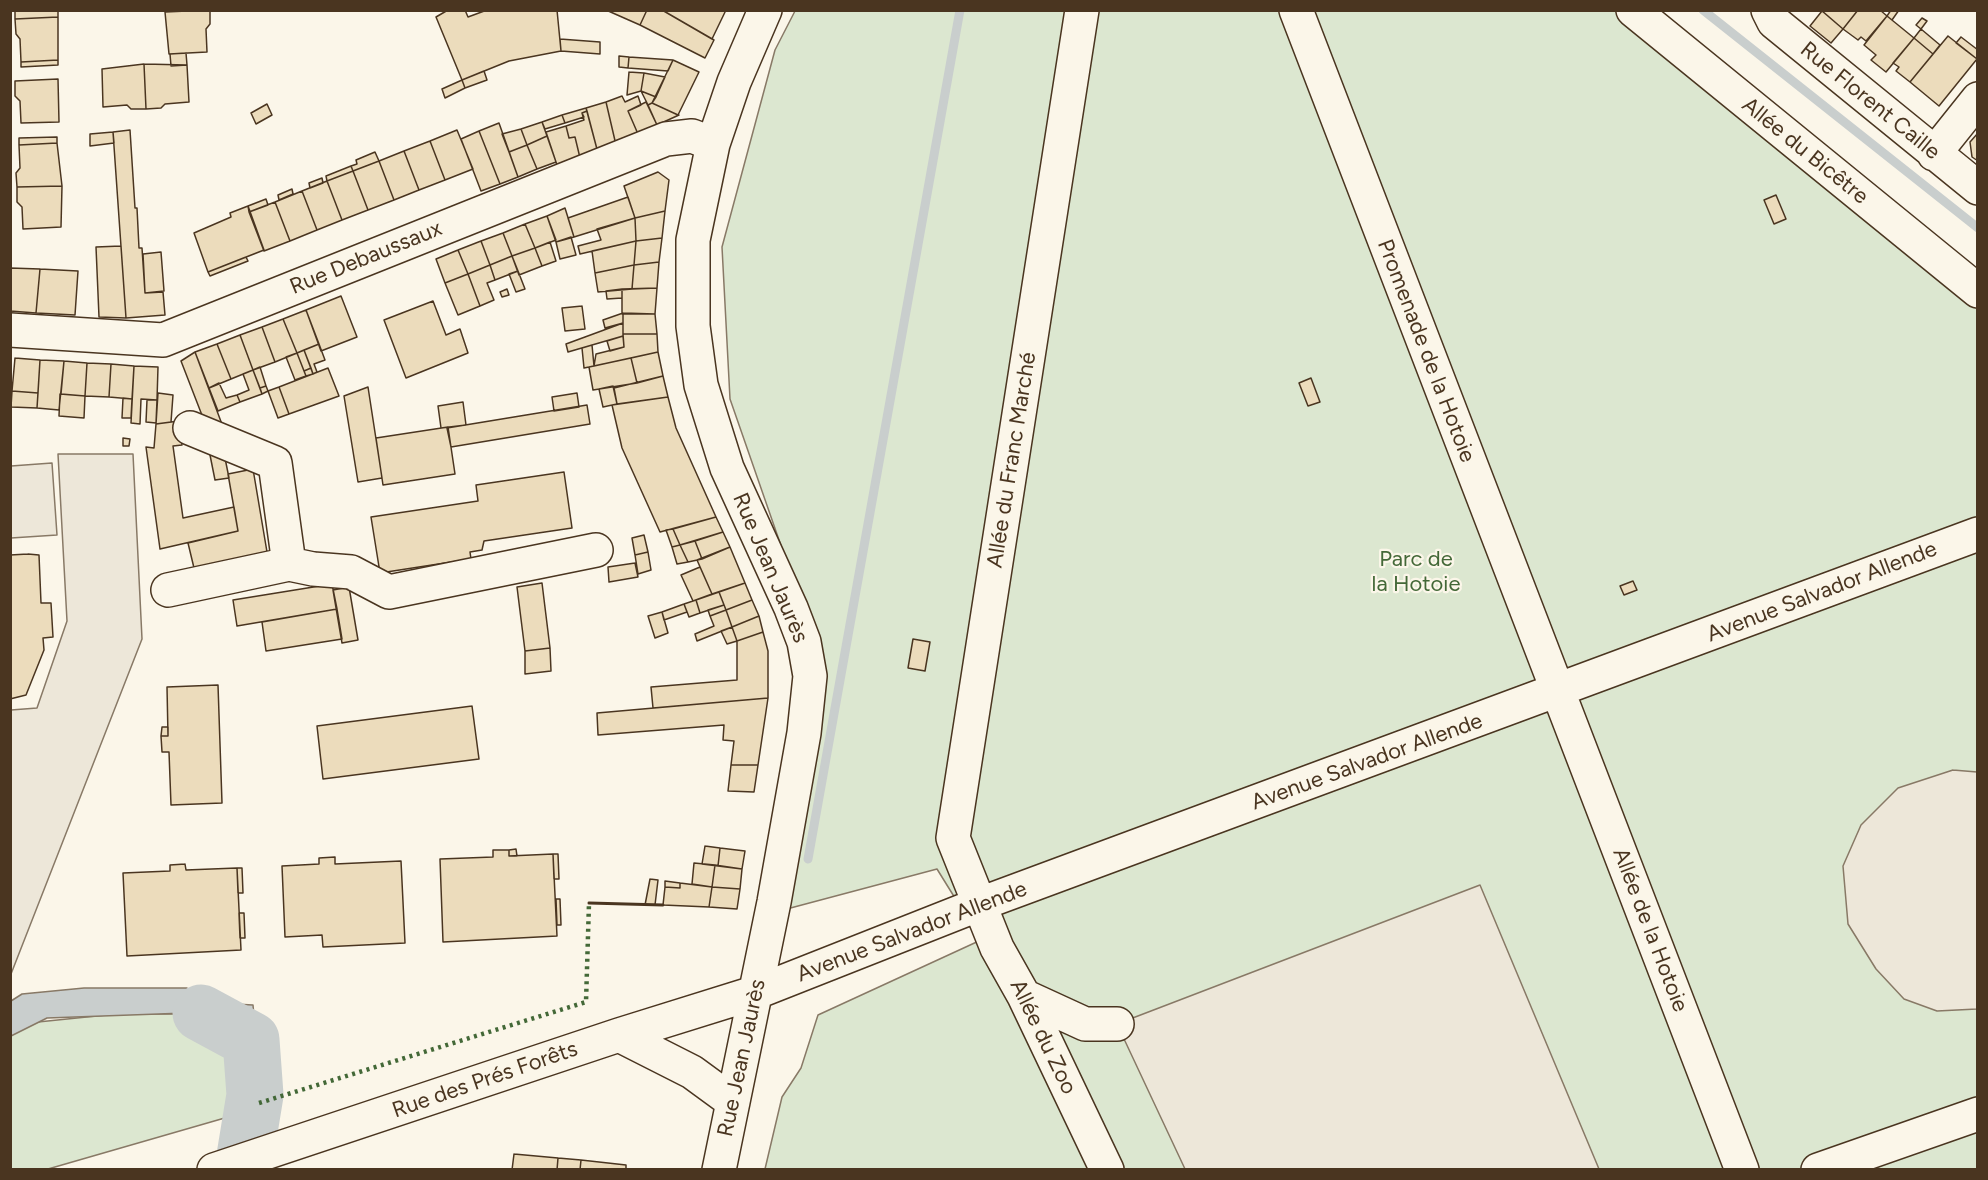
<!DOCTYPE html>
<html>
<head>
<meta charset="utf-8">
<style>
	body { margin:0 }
	#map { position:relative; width:1988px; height:1180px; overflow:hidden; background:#fbf6e9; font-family:Figtree,sans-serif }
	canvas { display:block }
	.frame { position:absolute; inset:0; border:12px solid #4a3520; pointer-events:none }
</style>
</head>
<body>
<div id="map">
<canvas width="1988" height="1180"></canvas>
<div class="frame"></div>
</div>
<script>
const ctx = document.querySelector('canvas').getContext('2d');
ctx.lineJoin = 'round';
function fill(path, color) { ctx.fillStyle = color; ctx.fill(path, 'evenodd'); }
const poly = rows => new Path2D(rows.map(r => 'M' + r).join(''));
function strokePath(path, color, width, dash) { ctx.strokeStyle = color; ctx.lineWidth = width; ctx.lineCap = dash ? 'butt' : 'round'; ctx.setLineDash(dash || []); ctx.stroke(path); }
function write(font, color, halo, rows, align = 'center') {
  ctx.font = font + ' Figtree,sans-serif'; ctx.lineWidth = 4.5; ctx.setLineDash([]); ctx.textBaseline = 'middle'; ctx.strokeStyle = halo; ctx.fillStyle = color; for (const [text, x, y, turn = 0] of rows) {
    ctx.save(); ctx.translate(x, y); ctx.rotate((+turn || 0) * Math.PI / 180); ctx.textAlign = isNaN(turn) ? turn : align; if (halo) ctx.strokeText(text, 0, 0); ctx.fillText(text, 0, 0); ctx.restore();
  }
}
const green = poly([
	[795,11,1617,11,1977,304,1977,1169,765,1169,782,1097,801,1068,818,1015,981,940,937,869,783,910,819,655,730,399,722,247,775,50,795,11],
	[116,1014,189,1014,225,1041,238,1061,245,1080,242,1113,48,1169,11,1169,10,1035,38,1022,116,1014]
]);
const parking = poly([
	[58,454,133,454,142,639,11,974,11,710,37,708,67,621,58,454],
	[52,463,57,535,11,538,11,466,52,463],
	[1953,770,1977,772,1977,1009,1937,1011,1904,999,1876,969,1848,924,1843,866,1861,825,1898,788,1953,770],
	[1480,885,1599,1169,1185,1169,1117,1024,1480,885]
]);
const water = poly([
	[84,988,187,988,188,992,193,989,234,1004,253,1005,258,1061,238,1061,220,1035,186,1013,47,1018,11,1036,11,1001,22,994,84,988],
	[245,1080,259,1080,258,1148,233,1170,241,1128,245,1080]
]);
const stream = poly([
	[1703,10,1978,228],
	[808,859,960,10]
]);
const river = poly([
	[201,1013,251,1040,255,1095,245,1156]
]);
const building = poly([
	[15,10,58,10,58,17,15,19,15,10],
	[210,10,210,24,206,29,207,52,169,54,165,12,210,10],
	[448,10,465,10,468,17,487,10,557,10,561,51,509,61,462,80,436,17,448,10],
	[606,10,647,10,640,25,606,10],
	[647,10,662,10,714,40,705,58,640,25,647,10],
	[662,10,726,10,712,39,662,10],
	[1821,10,1858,10,1843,29,1821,10],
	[1858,10,1880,10,1887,16,1866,41,1861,37,1858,40,1843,29,1858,10],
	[1891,10,1899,10,1892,20,1887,16,1891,10],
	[1822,11,1843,29,1831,43,1810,26,1822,11],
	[1887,16,1914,38,1886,72,1871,60,1876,55,1864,45,1887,16],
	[58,17,58,60,21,62,20,39,16,34,15,19,58,17],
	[1922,18,1927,21,1921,29,1916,25,1922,18],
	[1921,29,1940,45,1933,54,1914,38,1921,29],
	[1948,36,1977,59,1939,106,1910,82,1948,36],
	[1961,37,1978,50,1977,59,1956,43,1961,37],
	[1914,38,1933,54,1910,82,1896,71,1899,67,1893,63,1914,38],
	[560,39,600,42,600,54,561,51,560,39],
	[186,53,187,65,171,66,170,54,186,53],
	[619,56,629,57,628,68,619,67,619,56],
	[629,57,673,60,668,71,628,68,629,57],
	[58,60,58,65,21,67,21,62,58,60],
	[673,60,699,72,678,115,652,103,673,60],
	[144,64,187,65,189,102,165,104,161,108,146,109,144,64],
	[144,64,146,109,131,109,127,105,103,107,102,69,144,64],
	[484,71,487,80,465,88,462,80,484,71],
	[629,72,644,73,641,91,627,95,629,72],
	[644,73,665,77,656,97,641,91,644,73],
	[58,79,59,122,21,123,20,101,15,96,15,81,58,79],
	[462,80,465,88,445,98,442,89,462,80],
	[641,91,656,97,652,103,648,105,641,91],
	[622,96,625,102,638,96,641,105,628,111,638,134,616,145,606,102,622,96],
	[606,102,616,145,598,153,586,108,606,102],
	[646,102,657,125,638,134,628,111,646,102],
	[652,103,678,115,679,115,657,125,648,105,652,103],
	[267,104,272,115,256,124,251,113,267,104],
	[586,108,587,111,582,113,584,117,565,123,562,115,586,108],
	[587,111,598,153,581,162,575,137,569,138,566,126,584,120,582,113,587,111],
	[562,115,565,123,545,129,542,122,562,115],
	[542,122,547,136,527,145,521,129,542,122],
	[499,123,518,177,500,184,479,131,499,123],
	[566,126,569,138,575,137,581,162,558,168,546,132,566,126],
	[521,129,527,145,509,152,502,134,521,129],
	[130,130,135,208,137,208,139,248,142,248,145,293,163,292,165,315,126,318,113,132,130,130],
	[457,130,473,169,445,180,430,141,457,130],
	[479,131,500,184,481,191,461,139,479,131],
	[113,132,114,143,90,146,90,134,113,132],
	[1978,133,1978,161,1972,157,1970,142,1978,133],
	[547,136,556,162,537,169,527,145,547,136],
	[57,137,57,143,19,145,19,138,57,137],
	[430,141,445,180,419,190,404,151,430,141],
	[57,143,62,186,17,187,16,173,20,168,19,145,57,143],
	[527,145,537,169,518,177,509,152,527,145],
	[404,151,419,190,394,200,379,161,404,151],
	[375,152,379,161,353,171,351,166,357,164,356,160,375,152],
	[379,161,394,200,368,210,353,171,379,161],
	[351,166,353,171,327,181,326,176,351,166],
	[353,171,368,210,342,220,327,181,353,171],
	[658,172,669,180,665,211,635,218,624,186,658,172],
	[322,178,323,183,310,188,309,183,322,178],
	[327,181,342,220,317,230,302,191,327,181],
	[62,186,61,227,23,229,22,207,17,202,17,187,62,186],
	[292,189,293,194,279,200,278,195,292,189],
	[302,191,317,230,290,241,275,202,302,191],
	[1776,195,1786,219,1774,224,1764,200,1776,195],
	[628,197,635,218,574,237,568,218,628,197],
	[266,199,268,205,249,212,248,206,266,199],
	[275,202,290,241,264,251,249,212,275,202],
	[248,206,264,250,208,272,194,233,231,217,230,213,248,206],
	[565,208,574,237,556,242,547,216,565,208],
	[665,211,662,238,636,241,635,218,665,211],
	[547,216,556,240,535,248,525,224,547,216],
	[635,218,636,241,580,254,578,246,601,240,597,229,635,218],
	[525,224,535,248,512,256,503,233,525,224],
	[503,233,512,256,490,265,481,241,503,233],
	[571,237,576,255,560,259,556,242,571,237],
	[662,238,659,262,634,265,636,241,662,238],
	[481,241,490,265,468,274,458,250,481,241],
	[636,241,634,265,595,273,592,251,636,241],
	[550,242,556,261,542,266,535,248,550,242],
	[121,246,126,318,99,317,96,247,121,246],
	[535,248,542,266,519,275,512,256,535,248],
	[458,250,468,274,445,283,436,259,458,250],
	[161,252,164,291,145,293,143,254,161,252],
	[512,256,518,271,495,280,490,265,512,256],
	[246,257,248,261,210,276,208,272,246,257],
	[659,262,657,288,632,289,634,265,659,262],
	[490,265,495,280,487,283,494,300,480,306,468,274,490,265],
	[634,265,632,289,598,292,595,273,634,265],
	[10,268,40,269,36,313,10,311,10,268],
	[40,269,78,271,75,315,36,313,40,269],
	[518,271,525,289,516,292,509,274,518,271],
	[468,274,480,306,458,315,445,283,468,274],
	[657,288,655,314,622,314,622,289,657,288],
	[507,289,509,295,502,297,500,292,507,289],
	[622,289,622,298,607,299,606,291,622,289],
	[341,296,357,337,321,351,306,310,341,296],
	[433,301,446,335,460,329,468,353,406,378,384,320,433,301],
	[582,306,585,329,565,331,562,308,582,306],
	[306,310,319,344,297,353,283,319,306,310],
	[623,313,655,314,657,334,623,334,623,313],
	[623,313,623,323,605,328,603,320,623,313],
	[283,319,297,353,275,362,262,327,283,319],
	[623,323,623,336,568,352,566,344,623,323],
	[262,327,275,362,253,370,240,335,262,327],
	[623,334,657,334,658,352,594,366,596,354,624,347,623,334],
	[240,335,253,370,231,379,217,344,240,335],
	[623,336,624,347,610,351,607,341,623,336],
	[217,344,231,379,209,388,195,352,217,344],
	[319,344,325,360,314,364,317,372,313,374,304,350,319,344],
	[592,345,594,366,584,368,582,348,592,345],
	[304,350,311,368,304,371,297,353,304,350],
	[195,352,223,427,205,423,181,361,195,352],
	[658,352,663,376,637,383,631,358,658,352],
	[297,353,306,376,295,380,286,357,297,353],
	[15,358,40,360,38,393,12,391,15,358],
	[631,358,637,383,593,390,589,367,631,358],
	[40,360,64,361,59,410,37,408,40,360],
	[64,361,87,363,85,396,61,394,64,361],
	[87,363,111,364,109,397,85,396,87,363],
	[111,364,134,366,132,399,109,397,111,364],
	[134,366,158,367,157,400,141,399,140,424,131,423,134,366],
	[260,367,266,386,260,388,253,370,260,367],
	[311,368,313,374,306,376,304,371,311,368],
	[328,368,339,396,289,414,279,387,328,368],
	[253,370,262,394,240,402,237,395,249,390,243,374,253,370],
	[663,376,668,397,617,404,614,388,663,376],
	[1311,378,1320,402,1308,406,1299,383,1311,378],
	[219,383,226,398,237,395,240,402,218,411,209,388,219,383],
	[266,386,268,391,262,394,260,388,266,386],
	[613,386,617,404,603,407,599,389,613,386],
	[279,387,289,414,278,418,268,391,279,387],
	[368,387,382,478,358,482,344,396,368,387],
	[12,391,38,393,37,408,11,407,12,391],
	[158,393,173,395,171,422,156,424,158,393],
	[577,393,579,407,554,411,552,397,577,393],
	[60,394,85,396,84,418,59,416,60,394],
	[668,397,676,428,716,517,660,532,622,448,612,405,668,397],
	[123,398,132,399,131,418,122,418,123,398],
	[147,400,157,400,156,423,146,422,147,400],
	[463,402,466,425,441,428,438,406,463,402],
	[587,405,590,424,451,447,447,428,587,405],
	[179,421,182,445,173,446,183,518,234,507,238,531,160,549,146,447,154,448,156,424,179,421],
	[448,427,455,474,383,485,376,438,448,427],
	[123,438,130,439,129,446,123,446,123,438],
	[224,453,229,478,215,480,210,455,224,453],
	[253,469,267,552,194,568,188,543,238,531,228,474,253,469],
	[564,472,572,528,484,541,482,550,470,552,471,559,380,573,371,517,478,501,476,485,564,472],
	[716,517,723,532,680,545,673,529,716,517],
	[673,529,680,545,672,547,666,530,673,529],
	[723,532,730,547,702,559,695,541,723,532],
	[644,535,648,552,635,555,632,538,644,535],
	[695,541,702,559,688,562,680,545,695,541],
	[680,545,688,562,677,564,672,547,680,545],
	[730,547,745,583,712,594,697,560,730,547],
	[648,552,651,570,638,574,635,555,648,552],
	[28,554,39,555,41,603,51,603,53,637,43,638,44,650,26,695,10,699,10,555,28,554],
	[635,563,638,577,609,582,608,567,635,563],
	[700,567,712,594,693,601,681,575,700,567],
	[1633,581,1637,590,1624,595,1620,586,1633,581],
	[542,583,550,648,525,651,517,587,542,583],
	[745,583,752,600,726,610,719,592,745,583],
	[332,584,337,609,237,626,233,600,332,584],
	[349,587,358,640,342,643,333,590,349,587],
	[719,592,724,605,700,613,696,600,719,592],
	[696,600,700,613,689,617,684,604,696,600],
	[752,600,759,616,732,627,726,610,752,600],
	[684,604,687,612,664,620,662,612,684,604],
	[724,605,726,610,710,616,708,610,724,605],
	[337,609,342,639,266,651,262,622,337,609],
	[726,610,732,627,697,641,695,634,714,626,710,616,726,610],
	[662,612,668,633,655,638,648,616,662,612],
	[759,616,763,632,737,641,732,627,759,616],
	[732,627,737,641,727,644,721,631,732,627],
	[763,632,768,651,768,698,653,708,651,687,737,680,737,641,763,632],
	[913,639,930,642,925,671,908,668,913,639],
	[550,648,551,671,525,674,525,651,550,648],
	[218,685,222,803,171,805,169,752,162,752,161,736,168,736,167,687,218,685],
	[768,698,758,765,731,765,734,741,723,740,724,725,598,735,597,713,768,698],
	[472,706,479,759,323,779,317,726,472,706],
	[162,727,168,727,168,736,161,736,162,727],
	[731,765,758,765,754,792,728,791,731,765],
	[705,846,720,848,718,866,702,864,705,846],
	[720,848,745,851,742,869,718,866,720,848],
	[516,849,517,856,509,856,509,850,516,849],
	[493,850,509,850,509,856,553,854,557,936,443,942,440,859,493,857,493,850],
	[553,854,558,854,559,879,554,879,553,854],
	[335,857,335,864,401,861,405,943,323,947,322,935,285,937,282,866,319,864,319,858,335,857],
	[694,863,715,865,712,887,692,884,694,863],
	[185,864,186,870,237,868,241,950,127,956,123,873,170,871,170,865,185,864],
	[715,865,742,869,740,889,712,887,715,865],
	[237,868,242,868,243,893,238,893,237,868],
	[650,879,658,880,655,905,645,905,650,879],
	[665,881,680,883,680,888,665,887,665,881],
	[680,883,712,887,709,907,663,905,665,887,680,888,680,883],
	[712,887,740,889,737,909,709,907,712,887],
	[556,899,560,899,561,925,557,925,556,899],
	[239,913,244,913,245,938,240,938,239,913],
	[514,1154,558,1158,557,1170,512,1170,514,1154],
	[558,1158,581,1160,580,1170,557,1170,558,1158],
	[581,1160,626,1165,626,1170,580,1170,581,1160]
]);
const minor = poly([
	[1082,10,953,838,997,948,1024,996,1107,1170],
	[1296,10,1742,1170],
	[1633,10,1978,291],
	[1768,10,1774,22,1978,188],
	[1934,154,1978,99],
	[10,330,163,340,666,139,692,136,713,144],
	[190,428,275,463,289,564,313,569,351,572,389,592,596,550],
	[168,590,289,564],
	[1024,996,1085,1024,1117,1024],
	[619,1035,692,1072,733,1102],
	[214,1170,619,1035,757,992,980,904,1978,534],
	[719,1170,774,902,804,733,810,676,804,642,791,608,727,468,701,385,693,326,693,240,713,144,734,82,765,10],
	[1818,1170,1978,1114]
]);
const hedge = poly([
	[259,1103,586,1002,589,903]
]);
const wall = poly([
	[589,903,663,905]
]);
const streetNames = [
	["Rue Florent Caille",1870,101,39],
	["Allée du Bicêtre",1805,151,39],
	["Rue Debaussaux",366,258,-22],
	["Promenade de la Hotoie",1426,351,69],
	["Allée du Franc Marché",1012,460,-81],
	["Rue Jean Jaurès",770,568,67],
	["Avenue Salvador Allende",1822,592,-21],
	["Avenue Salvador Allende",1367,762,-20],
	["Allée de la Hotoie",1650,930,69],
	["Avenue Salvador Allende",912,932,-21],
	["Allée du Zoo",1043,1037,64],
	["Rue Jean Jaurès",742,1058,-78],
	["Rue des Prés Forêts",485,1080,-19]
];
const parkNames = [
	["Parc de",1416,560],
	["la Hotoie",1416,585]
];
fill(green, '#dce7d0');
strokePath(green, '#887966', 1.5);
fill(parking, '#ede7d9');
strokePath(parking, '#887966', 1.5);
fill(water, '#c9cecd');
strokePath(water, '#887966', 1.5);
strokePath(stream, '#c9cecd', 9);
strokePath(river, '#c9cecd', 57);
fill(building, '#ecdcbc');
strokePath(building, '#4a3520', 1.5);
strokePath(minor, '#4a3520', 36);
strokePath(minor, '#fbf6e9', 33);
strokePath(hedge, '#436837', 4.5, [3, 4.5]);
strokePath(wall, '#4a3520', 3);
write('22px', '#4a3520', '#fbf6e9', streetNames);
write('22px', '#436837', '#fbf6e9', parkNames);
</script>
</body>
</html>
